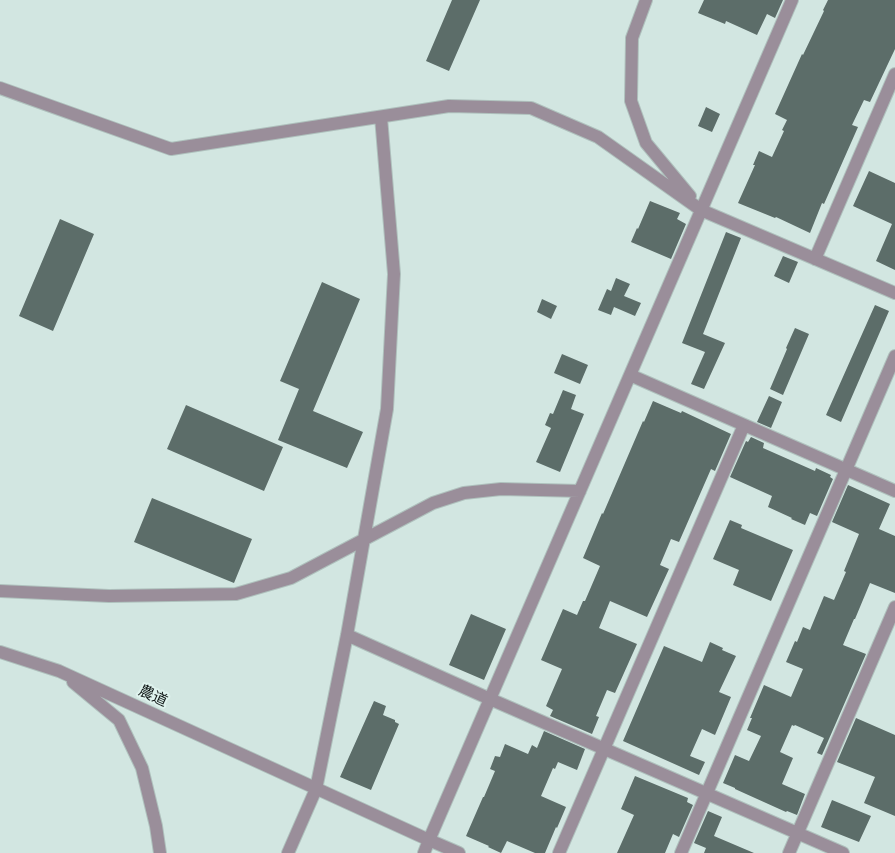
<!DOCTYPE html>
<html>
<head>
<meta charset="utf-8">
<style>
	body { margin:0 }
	canvas { display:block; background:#d2e6e1 }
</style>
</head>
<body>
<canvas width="895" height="853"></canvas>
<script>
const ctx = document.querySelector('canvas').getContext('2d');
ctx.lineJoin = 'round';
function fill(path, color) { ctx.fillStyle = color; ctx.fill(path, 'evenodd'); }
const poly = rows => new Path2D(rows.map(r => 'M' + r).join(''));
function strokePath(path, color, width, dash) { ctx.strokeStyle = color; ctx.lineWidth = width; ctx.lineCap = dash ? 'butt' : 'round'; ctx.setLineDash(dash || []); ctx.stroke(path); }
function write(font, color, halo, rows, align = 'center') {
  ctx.font = font + ' "Public Sans","Noto Sans SC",sans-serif'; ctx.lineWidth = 4; ctx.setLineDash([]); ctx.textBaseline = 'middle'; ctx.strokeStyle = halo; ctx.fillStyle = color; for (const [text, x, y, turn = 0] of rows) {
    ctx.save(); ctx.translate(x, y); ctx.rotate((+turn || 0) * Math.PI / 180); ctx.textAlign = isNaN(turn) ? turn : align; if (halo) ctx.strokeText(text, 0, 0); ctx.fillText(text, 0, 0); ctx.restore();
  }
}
const building = poly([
	[452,0,480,0,449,71,426,61],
	[704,0,783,0,775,18,767,14,757,35,726,21,725,24,698,13],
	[828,0,895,0,895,49,870,102,864,100,852,125,858,127,824,204,822,203,810,233,776,217,775,218,738,203,755,165,753,165,759,151,772,157,784,131,782,130,787,120,775,114,802,54,803,55,824,11,823,10],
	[706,107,720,114,712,132,698,126],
	[869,171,895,183,895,270,876,261,892,224,853,206],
	[650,201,680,213,677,219,686,224,671,259,631,242,637,228,638,229],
	[60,219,94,234,53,331,19,316],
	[726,232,741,238,703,334,725,343,704,389,691,384,705,352,682,343],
	[783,256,798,262,789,283,774,276],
	[616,278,630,284,624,296,641,303,635,316,614,307,611,315,598,310,607,289,611,291],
	[322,282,360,299,313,411,363,432,347,468,278,440,299,389,280,381],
	[542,299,557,306,551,319,537,312],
	[875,305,889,311,841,422,826,415],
	[795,328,809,334,783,395,770,389,787,349,786,348],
	[562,354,588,365,580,384,554,373],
	[563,390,576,395,571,409,584,414,560,472,536,462,551,428,545,425,550,413,553,414],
	[769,396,782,402,771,428,757,422],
	[653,401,681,413,682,411,731,434,715,471,711,469,679,542,671,539,660,565,669,569,647,617,610,601,599,628,637,644,615,693,607,690,596,716,599,717,592,734,550,716,553,710,546,706,562,669,541,660,563,609,577,615,583,601,585,601,600,566,583,558,602,513,603,514,643,421,644,422],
	[186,405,283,447,264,491,167,449],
	[751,437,764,443,763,448,815,471,816,468,831,475,830,477,833,479,817,516,810,513,805,525,791,519,792,518,768,507,772,496,730,477,746,441,748,442],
	[848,485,890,504,879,529,895,536,895,593,870,583,855,619,854,619,843,645,866,654,822,755,817,753,824,738,795,725,794,726,792,725,780,752,793,758,782,784,805,794,797,815,787,811,786,812,735,789,735,788,723,783,735,755,749,761,761,736,747,730,752,718,750,718,764,685,791,697,803,669,786,662,795,641,797,642,803,627,810,630,824,596,834,600,846,572,844,571,859,534,832,522],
	[152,498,252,539,234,583,134,542],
	[730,520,742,525,741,528,793,550,771,601,733,585,739,570,713,559],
	[471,614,506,629,484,680,449,665],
	[710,642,723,648,722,650,736,656,719,692,731,697,715,735,702,729,690,756,705,762,699,775,623,741,664,646,702,662],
	[374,701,386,706,383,715,395,720,395,722,399,724,371,790,340,777],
	[856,718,895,735,895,816,864,803,875,777,837,762],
	[544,731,585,749,577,770,558,762,555,769,553,768,541,796,566,807,557,828,556,827,545,853,535,853,507,841,501,853,488,847,489,846,466,836,483,797,484,797,495,771,490,769,495,756,500,757,505,744,528,754,532,745,537,748],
	[635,776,688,798,687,802,693,805,679,837,673,834,665,853,617,853,634,815,621,809],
	[832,800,871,816,859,842,821,827],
	[708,811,722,817,714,836,754,853,704,853,706,848,694,843]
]);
const minor = poly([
	[646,0,632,38,631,101,646,143,690,196],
	[0,88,171,149,449,106,531,108,598,137,701,210,895,293],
	[815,259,895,74],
	[630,375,895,491],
	[0,591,109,596,236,594,291,578,433,503,464,493,501,489,580,491],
	[347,635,490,699,843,853],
	[0,652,59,671,429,840,424,853],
	[73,682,119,720,142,768,156,826,160,853],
	[288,853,316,789,347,635,387,409,394,274,381,117],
	[459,853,429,840,792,0],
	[559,853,744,425],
	[681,853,895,356],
	[789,853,895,607]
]);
const streetNames = [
	["農道",153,696,25]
];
fill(building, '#5c6d69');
strokePath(minor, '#afc1bd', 14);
strokePath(minor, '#9a8e9a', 12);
write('15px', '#121918', '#dff3ee', streetNames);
</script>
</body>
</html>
